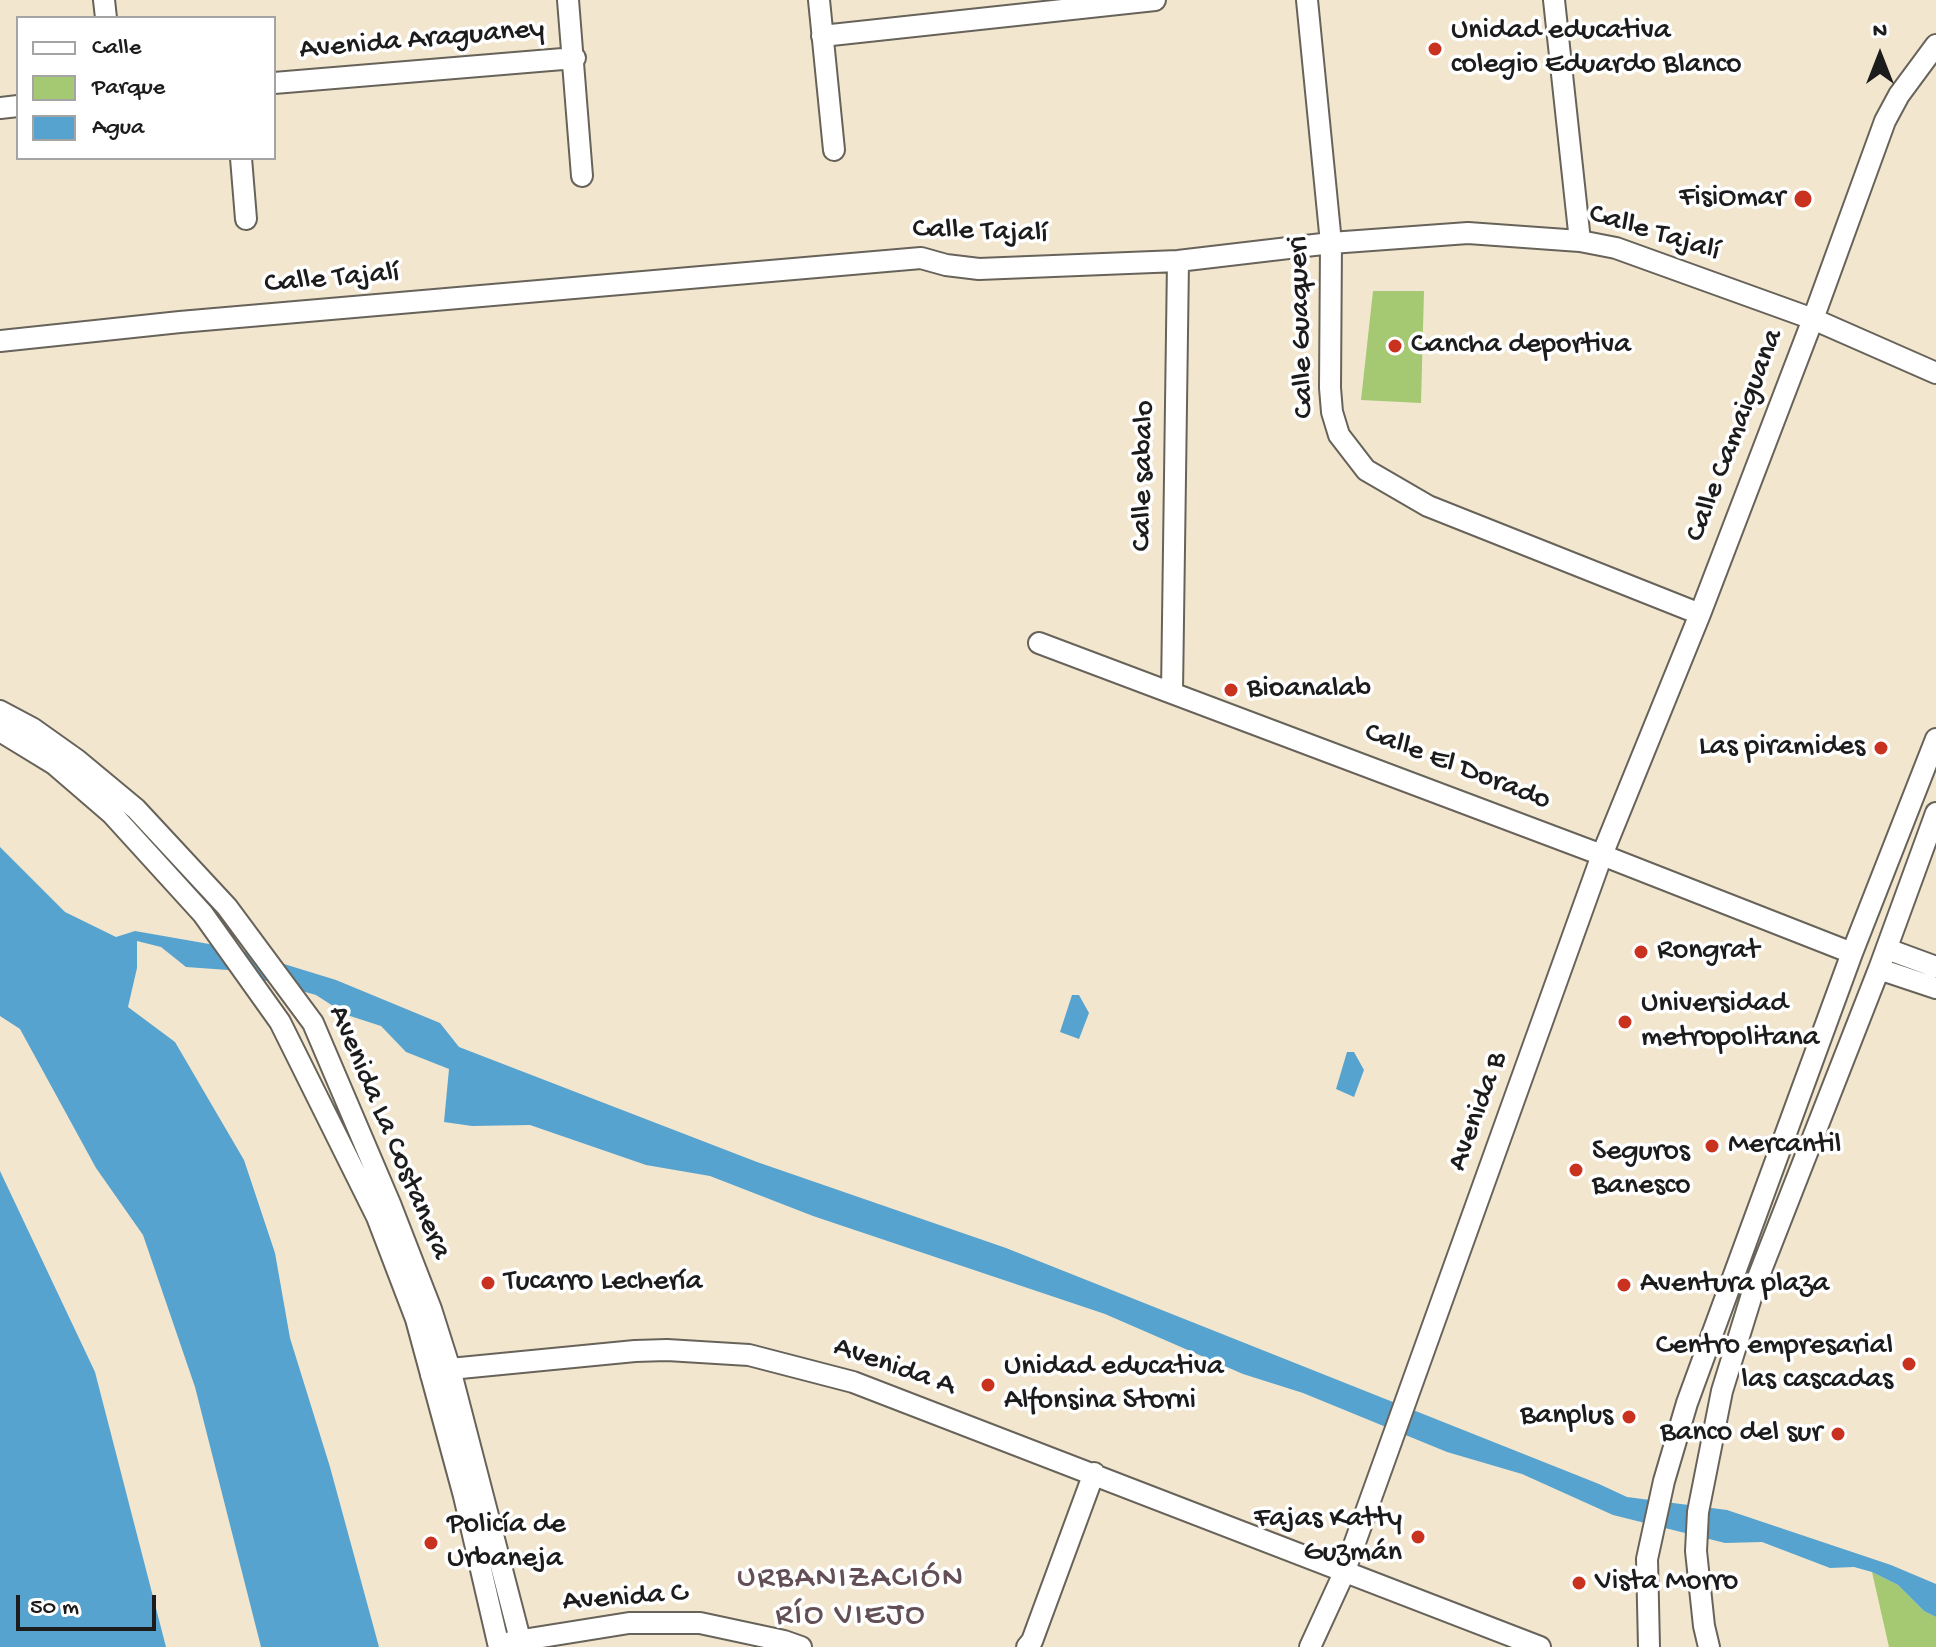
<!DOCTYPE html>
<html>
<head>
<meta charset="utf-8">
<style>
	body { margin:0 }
	#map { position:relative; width:1936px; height:1647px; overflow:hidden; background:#f3e6ce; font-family:"Gochi Hand",sans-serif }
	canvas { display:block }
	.legend { position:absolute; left:16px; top:16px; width:260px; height:144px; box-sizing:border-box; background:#fff; border:2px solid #a4a4a4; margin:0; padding:10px 14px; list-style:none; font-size:24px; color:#1c1c1c }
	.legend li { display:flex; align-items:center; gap:16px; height:40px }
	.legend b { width:40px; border:2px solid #a4a4a4 }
	.north { position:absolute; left:1840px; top:16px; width:80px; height:80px; -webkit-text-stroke:6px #fff; paint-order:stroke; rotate:0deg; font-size:22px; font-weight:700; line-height:32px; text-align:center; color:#1c1c1c }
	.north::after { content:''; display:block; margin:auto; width:28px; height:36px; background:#1c1c1c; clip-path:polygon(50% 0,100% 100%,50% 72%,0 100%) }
	.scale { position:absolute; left:16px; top:1595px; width:140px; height:36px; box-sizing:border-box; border:4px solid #1c1c1c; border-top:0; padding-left:10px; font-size:24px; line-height:28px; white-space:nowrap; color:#1c1c1c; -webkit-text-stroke:6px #fff; paint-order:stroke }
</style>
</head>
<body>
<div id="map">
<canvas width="1936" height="1647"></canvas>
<ul class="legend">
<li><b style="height:10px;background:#fff"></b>Calle</li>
<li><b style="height:22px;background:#a5c872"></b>Parque</li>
<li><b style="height:22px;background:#57a3cf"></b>Agua</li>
</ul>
<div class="north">N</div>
<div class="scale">50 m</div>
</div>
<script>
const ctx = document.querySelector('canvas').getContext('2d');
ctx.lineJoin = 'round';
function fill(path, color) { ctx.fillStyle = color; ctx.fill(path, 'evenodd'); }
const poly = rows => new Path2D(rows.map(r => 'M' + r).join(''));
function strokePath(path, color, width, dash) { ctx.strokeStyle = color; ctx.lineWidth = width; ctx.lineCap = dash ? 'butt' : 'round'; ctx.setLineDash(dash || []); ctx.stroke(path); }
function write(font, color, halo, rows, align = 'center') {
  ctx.font = font + ' "Gochi Hand",sans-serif'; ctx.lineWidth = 7; ctx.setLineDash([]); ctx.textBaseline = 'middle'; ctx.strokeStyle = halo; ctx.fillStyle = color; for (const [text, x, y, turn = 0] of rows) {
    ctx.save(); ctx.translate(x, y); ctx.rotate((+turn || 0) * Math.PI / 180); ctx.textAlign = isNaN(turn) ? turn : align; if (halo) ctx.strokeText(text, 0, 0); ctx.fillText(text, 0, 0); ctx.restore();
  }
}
const green = poly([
	[1373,291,1424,291,1421,403,1361,400],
	[1872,1572,1898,1585,1924,1611,1936,1617,1936,1647,1889,1647]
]);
const water = poly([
	[0,847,65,912,116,937,135,931,232,948,336,980,440,1023,459,1047,757,1162,1006,1248,1599,1484,1627,1497,1727,1510,1891,1565,1936,1584,1936,1617,1924,1611,1898,1585,1872,1572,1854,1567,1830,1568,1762,1542,1725,1543,1613,1515,1522,1474,1447,1452,1303,1393,1243,1374,1105,1314,813,1216,710,1176,646,1165,530,1125,472,1126,444,1122,449,1069,406,1052,381,1026,347,1015,316,995,228,970,186,967,161,947,137,941,137,968,128,1007,175,1042,244,1160,275,1253,290,1338,330,1467,379,1647,261,1647,195,1387,143,1235,96,1168,20,1029,0,1016],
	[1072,995,1079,995,1089,1013,1079,1039,1060,1032],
	[1347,1052,1354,1052,1364,1070,1354,1097,1336,1089],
	[0,1171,95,1372,166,1647,0,1647]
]);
const minor = poly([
	[104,0,106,18],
	[568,0,582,176],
	[819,0,834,150],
	[1307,0,1331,243,1330,388,1332,412,1339,435,1366,470,1428,506,1700,614],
	[1554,0,1580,241],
	[822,36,1155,0],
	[274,83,575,58],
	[0,108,18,106],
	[241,158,246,219],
	[0,341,180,322,921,258,946,265,979,269,1178,261,1331,243,1468,233,1580,241,1616,248,1813,319,1936,373],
	[1039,643,1602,855,1852,953],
	[1172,692,1178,261],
	[0,711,32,728,77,760,136,809,227,907,313,1023,391,1206,431,1309,450,1369,522,1647],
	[0,731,54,764,112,814,203,914,280,1022,377,1217,416,1319,464,1496,499,1647],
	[1887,949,1936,967],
	[1879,969,1936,988],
	[431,1375,450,1369,635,1351,667,1350,749,1355,853,1382,1540,1647],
	[510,1642,629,1623,700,1623,784,1641,801,1647],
	[1027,1647,1032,1641,1094,1473],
	[1310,1647,1344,1573,1602,855,1700,614,1813,319,1885,121,1899,95,1936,45],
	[1649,1647,1647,1559,1664,1481,1687,1403,1852,953,1936,739],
	[1709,1647,1704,1626,1696,1551,1698,1512,1722,1391,1754,1288,1879,969,1936,813]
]);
const markers = [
	[1435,49,8,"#c8321e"],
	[1803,199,10,"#c8321e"],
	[1395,346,8,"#c8321e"],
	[1231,690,8,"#c8321e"],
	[1881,748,8,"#c8321e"],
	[1641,952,8,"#c8321e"],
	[1625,1022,8,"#c8321e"],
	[1712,1146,8,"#c8321e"],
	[1576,1170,8,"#c8321e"],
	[488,1283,8,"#c8321e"],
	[1624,1285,8,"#c8321e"],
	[1909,1364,8,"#c8321e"],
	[988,1385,8,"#c8321e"],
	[1629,1417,8,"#c8321e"],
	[1838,1434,8,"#c8321e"],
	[1418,1537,8,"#c8321e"],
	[431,1543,8,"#c8321e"],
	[1579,1583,8,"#c8321e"]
];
const poiNames = [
	["Unidad educativa",1451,32],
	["colegio Eduardo Blanco",1451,66],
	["FisiOmar",1785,199,"right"],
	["Cancha deportiva",1411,346],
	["Bioanalab",1247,690],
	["Las piramides",1865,748,"right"],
	["Rongrat",1657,952],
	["Universidad",1641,1005],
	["metropolitana",1641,1039],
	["Mercantil",1728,1146],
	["Seguros",1592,1153],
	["Banesco",1592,1187],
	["Tucarro Lechería",504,1283],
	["Aventura plaza",1640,1285],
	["Centro empresarial",1893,1347,"right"],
	["las cascadas",1893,1381,"right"],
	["Unidad educativa",1004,1368],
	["Alfonsina Storni",1004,1402],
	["Banplus",1613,1417,"right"],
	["Banco del sur",1822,1434,"right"],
	["Fajas Katty",1402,1520,"right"],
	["Guzmán",1402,1554,"right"],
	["Policía de",447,1526],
	["Urbaneja",447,1560],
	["Vista Morro",1595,1583]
];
const streetNames = [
	["Avenida Araguaney",422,41,-5],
	["Calle Tajalí",980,233,2],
	["Calle Tajalí",1654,234,17],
	["Calle Tajalí",332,280,-5],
	["Calle Guaqueri",1303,327,-92],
	["Calle Camaiguana",1736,436,-69],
	["Calle sabalo",1145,476,-89],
	["Calle El Dorado",1457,768,21],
	["Avenida B",1479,1112,-70],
	["Avenida La Costanera",388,1133,67],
	["Avenida A",894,1368,19],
	["Avenida C",625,1599,-4]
];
const neighbourhoodNames = [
	["URBANIZACIÓN",851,1580],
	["RÍO VIEJO",851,1617]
];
fill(green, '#a5c872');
fill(water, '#57a3cf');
strokePath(minor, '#67635a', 24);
strokePath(minor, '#fff', 20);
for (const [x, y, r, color] of markers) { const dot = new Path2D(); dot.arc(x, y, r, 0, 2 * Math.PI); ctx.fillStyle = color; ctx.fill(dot); strokePath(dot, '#fff', 3); }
write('30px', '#1c1c1c', '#fff', poiNames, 'left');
write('30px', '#1c1c1c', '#fff', streetNames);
ctx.letterSpacing = '2px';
write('32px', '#634f55', '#fff', neighbourhoodNames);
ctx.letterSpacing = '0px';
</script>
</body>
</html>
